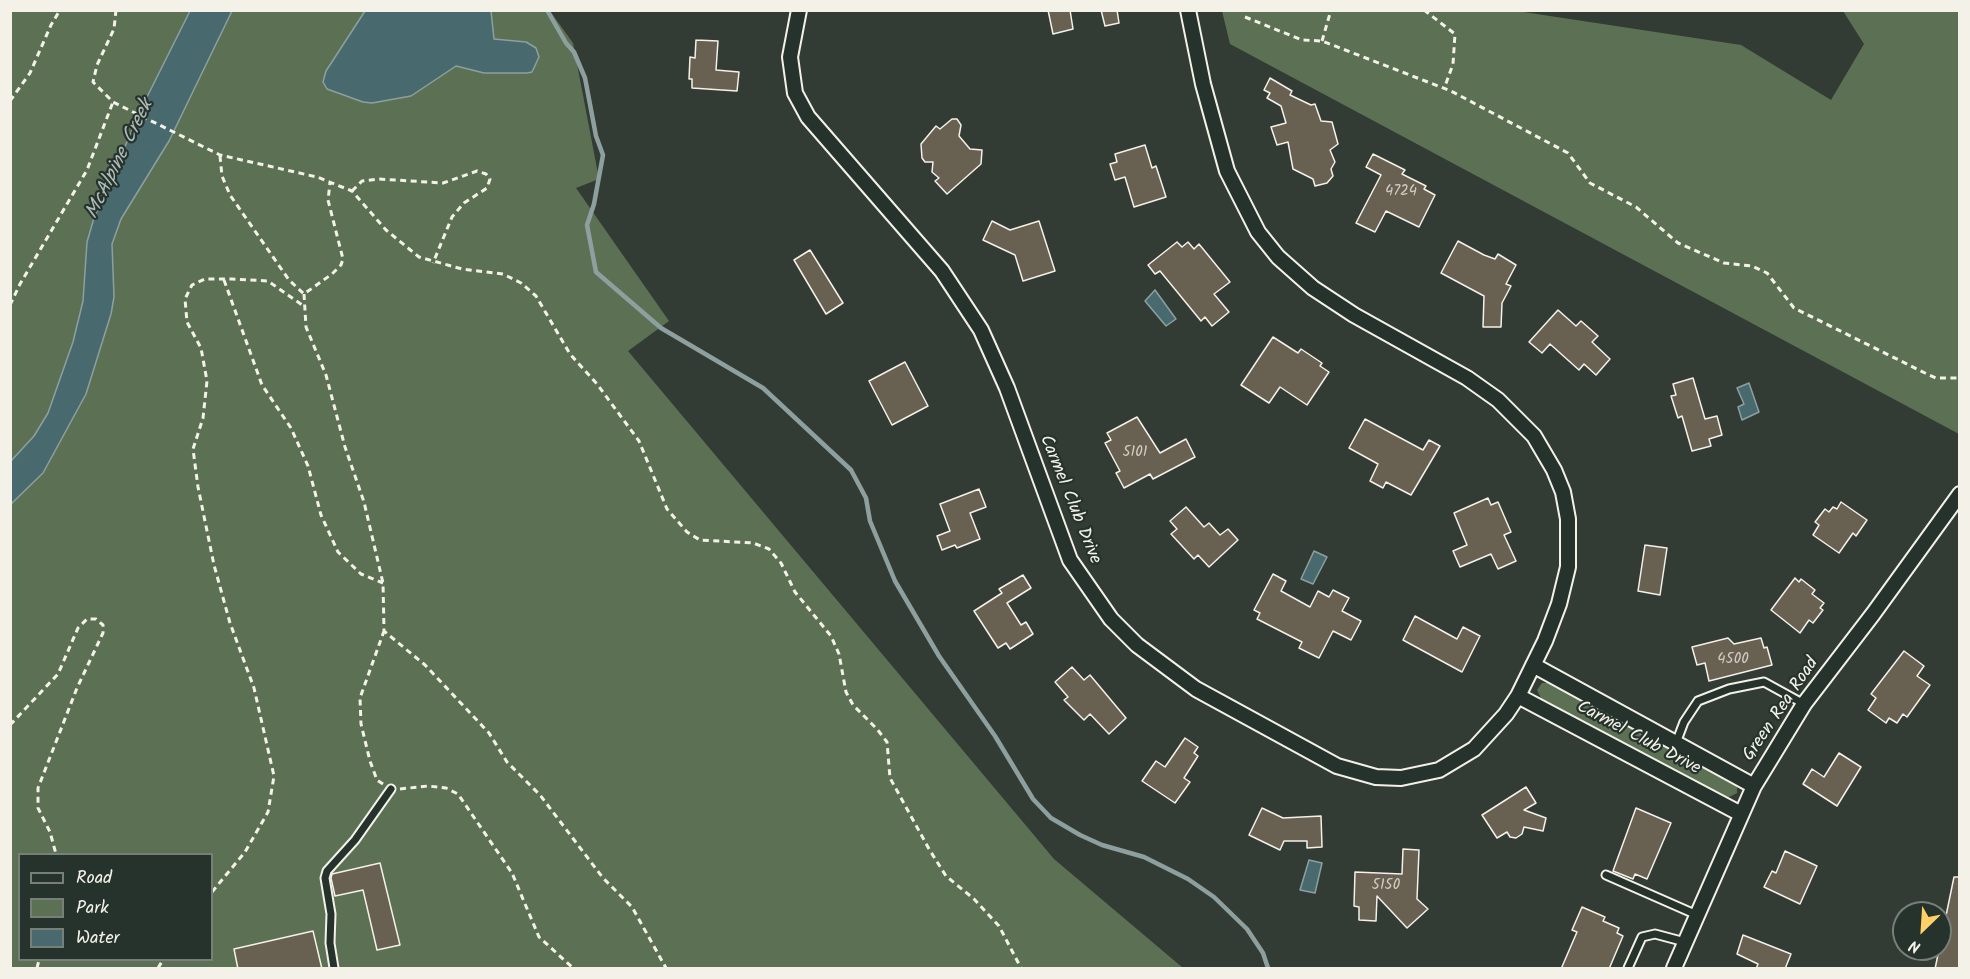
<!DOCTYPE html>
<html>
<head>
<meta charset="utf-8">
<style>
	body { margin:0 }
	#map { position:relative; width:1970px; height:979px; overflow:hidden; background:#333c34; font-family:Kalam,sans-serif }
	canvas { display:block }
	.frame { position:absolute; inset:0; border:12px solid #f4f1e8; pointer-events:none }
	.legend { position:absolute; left:18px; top:853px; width:195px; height:108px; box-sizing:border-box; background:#26332d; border:2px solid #787f78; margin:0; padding:8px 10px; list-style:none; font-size:18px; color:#f4f1e8 }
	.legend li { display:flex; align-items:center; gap:12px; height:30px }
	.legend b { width:30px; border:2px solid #787f78 }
	.north { position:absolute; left:1892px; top:901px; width:60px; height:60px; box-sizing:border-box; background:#26332d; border:2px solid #787f78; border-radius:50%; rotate:205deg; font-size:16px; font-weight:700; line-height:24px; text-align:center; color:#f4f1e8 }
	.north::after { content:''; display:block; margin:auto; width:21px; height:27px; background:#ffd166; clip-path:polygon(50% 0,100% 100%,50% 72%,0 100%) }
</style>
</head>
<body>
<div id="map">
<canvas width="1970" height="979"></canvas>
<div class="frame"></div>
<ul class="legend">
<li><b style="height:8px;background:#26332d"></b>Road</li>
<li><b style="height:16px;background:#5c7154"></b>Park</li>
<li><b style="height:16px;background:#486a6f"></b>Water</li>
</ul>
<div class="north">N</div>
</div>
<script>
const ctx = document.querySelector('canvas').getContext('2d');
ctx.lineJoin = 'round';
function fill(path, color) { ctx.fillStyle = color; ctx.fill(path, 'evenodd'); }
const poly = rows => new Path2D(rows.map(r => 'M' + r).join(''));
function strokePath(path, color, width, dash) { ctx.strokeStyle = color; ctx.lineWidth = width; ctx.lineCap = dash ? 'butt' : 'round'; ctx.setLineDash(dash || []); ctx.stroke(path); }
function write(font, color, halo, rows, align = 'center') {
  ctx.font = font + ' Kalam,sans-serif'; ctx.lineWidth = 4.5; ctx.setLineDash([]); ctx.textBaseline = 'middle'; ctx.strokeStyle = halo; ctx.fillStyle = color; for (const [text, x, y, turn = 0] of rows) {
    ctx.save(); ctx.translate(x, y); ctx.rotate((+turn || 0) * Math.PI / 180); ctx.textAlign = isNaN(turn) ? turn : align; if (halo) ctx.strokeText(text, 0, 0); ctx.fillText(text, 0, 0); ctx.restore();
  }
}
const green = poly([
	[10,11,550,11,573,43,599,179,576,188,669,321,628,351,1054,859,1183,968,11,968],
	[20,854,212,854,212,960,20,960],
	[1222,11,1517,11,1741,45,1831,100,1864,44,1843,11,1959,11,1959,434,1230,44],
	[1542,683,1555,683,1730,779,1737,787,1737,793,1727,798,1542,700,1537,690]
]);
const water = poly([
	[190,11,232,11,169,141,121,219,112,244,114,297,111,314,86,394,43,473,11,504,11,461,34,436,48,413,73,342,83,301,87,242,94,218,143,105,190,11],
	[365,11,491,11,494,39,526,42,536,48,539,57,532,72,527,73,484,73,456,66,411,96,372,103,363,102,327,89,323,82,326,71,365,11],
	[1155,290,1176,319,1166,326,1145,301,1155,290],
	[1749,383,1759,412,1742,420,1738,407,1744,404,1737,388,1749,383],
	[1314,551,1327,557,1313,584,1301,579,1314,551],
	[1309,860,1322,863,1315,893,1300,890,1309,860]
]);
const stream = poly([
	[547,10,566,43,574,52,585,78,596,136,603,155,594,204,587,225,596,272,661,328,763,388,851,470,866,498,870,521,895,581,939,656,995,736,1033,799,1051,818,1080,835,1102,845,1144,857,1188,879,1214,897,1247,929,1263,953,1268,968]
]);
const building = poly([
	[1048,10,1070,10,1073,29,1053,34,1048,10],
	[1101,10,1117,10,1119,23,1105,26,1101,10],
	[696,40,718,41,716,70,739,72,737,91,692,88,692,79,689,79,690,57,695,58,696,40],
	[1270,78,1292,91,1290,95,1311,105,1315,104,1321,121,1332,122,1338,144,1330,150,1335,162,1331,169,1333,176,1327,183,1315,186,1313,179,1293,169,1288,142,1277,145,1271,127,1286,123,1281,106,1267,98,1270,93,1264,90,1270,78],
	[952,119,957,119,961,125,959,136,970,149,982,150,981,164,947,194,935,181,939,178,932,172,933,162,925,162,922,158,921,144,936,126,940,129,952,119],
	[1145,145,1152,168,1156,166,1166,197,1134,207,1125,177,1115,180,1110,164,1117,162,1115,154,1145,145],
	[1373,154,1405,170,1402,174,1426,186,1424,189,1435,195,1419,227,1386,211,1375,232,1356,223,1381,175,1366,167,1373,154],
	[992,221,1010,230,1039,221,1055,271,1023,281,1015,255,983,240,992,221],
	[1458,241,1484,255,1495,259,1498,254,1516,265,1506,284,1511,286,1502,303,1501,327,1483,327,1484,296,1441,273,1458,241],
	[1177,242,1182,247,1188,242,1194,249,1199,244,1230,282,1214,294,1229,312,1212,326,1205,317,1201,321,1160,271,1155,274,1148,265,1177,242],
	[810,250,843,303,826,314,794,260,810,250],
	[1558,310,1576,326,1581,321,1598,336,1592,342,1610,359,1596,375,1584,364,1579,370,1550,344,1542,353,1529,342,1558,310],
	[1273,337,1298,353,1301,349,1322,363,1320,366,1329,372,1307,405,1280,387,1269,403,1241,385,1273,337],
	[905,362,928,406,892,425,869,381,905,362],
	[1693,378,1705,419,1717,416,1722,435,1709,439,1711,446,1692,451,1682,416,1678,418,1671,396,1676,395,1673,384,1693,378],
	[1137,417,1160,453,1186,439,1195,457,1153,479,1150,474,1124,488,1116,473,1120,471,1105,443,1111,440,1107,433,1137,417],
	[1365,419,1423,450,1429,440,1440,446,1411,495,1386,482,1383,488,1370,481,1378,464,1349,448,1365,419],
	[979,489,986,507,970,513,980,539,957,548,955,545,942,550,937,536,950,531,940,504,979,489],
	[1488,498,1491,505,1498,502,1511,532,1504,535,1516,561,1498,569,1491,554,1460,567,1453,551,1467,545,1454,513,1488,498],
	[1841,502,1867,520,1856,536,1853,533,1839,553,1813,535,1819,525,1815,522,1825,509,1829,512,1833,507,1837,509,1841,502],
	[1186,507,1204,527,1209,523,1220,535,1228,529,1238,540,1209,567,1198,555,1194,559,1171,534,1177,529,1170,521,1186,507],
	[1645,545,1667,548,1660,595,1638,591,1645,545],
	[1273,574,1286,581,1281,591,1310,607,1318,591,1329,597,1333,590,1349,598,1342,611,1361,621,1351,640,1333,631,1319,658,1299,648,1302,642,1257,619,1260,613,1254,610,1273,574],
	[1023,575,1031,588,1007,603,1021,625,1026,622,1033,634,1010,649,1006,643,998,648,974,611,1002,593,999,589,1023,575],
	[1795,578,1799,582,1801,579,1815,590,1812,594,1824,603,1820,608,1823,610,1813,623,1809,620,1800,633,1771,610,1795,578],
	[1415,616,1457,639,1463,627,1480,636,1462,672,1403,640,1415,616],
	[1728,638,1734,644,1761,638,1764,648,1767,647,1772,665,1709,681,1705,663,1697,665,1692,647,1728,638],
	[1904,651,1924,666,1917,676,1930,685,1907,717,1903,714,1897,723,1889,718,1886,723,1868,710,1876,698,1871,694,1904,651],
	[1072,667,1084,680,1090,675,1126,718,1109,734,1090,714,1084,720,1064,700,1068,697,1055,682,1072,667],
	[1185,738,1198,747,1194,753,1198,756,1184,778,1190,782,1175,803,1142,781,1156,761,1165,767,1185,738],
	[1839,753,1861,767,1837,806,1803,784,1812,769,1824,777,1839,753],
	[1526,787,1536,803,1524,810,1546,818,1543,831,1524,827,1522,834,1516,838,1510,837,1507,832,1497,838,1482,815,1526,787],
	[1262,808,1283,818,1321,816,1322,847,1307,848,1307,841,1284,841,1280,850,1249,835,1262,808],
	[1636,808,1671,823,1647,879,1635,874,1633,879,1613,871,1636,808],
	[1403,849,1419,850,1417,899,1428,909,1407,928,1377,896,1376,921,1359,920,1359,907,1354,906,1355,872,1402,874,1403,849],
	[1785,851,1817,866,1800,904,1764,887,1772,871,1776,873,1785,851],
	[380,863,400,945,377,950,363,890,335,896,331,878,332,874,380,863],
	[1954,877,1959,877,1959,969,1935,969,1954,877],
	[1582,907,1605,917,1603,921,1619,928,1617,933,1623,936,1609,969,1561,969,1577,932,1572,930,1582,907],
	[313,931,322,969,238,969,234,949,313,931],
	[1743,935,1791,954,1785,969,1756,969,1758,964,1737,954,1743,935]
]);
const path = poly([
	[116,10,114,29,97,65,93,82,113,102,220,155,317,177,352,191,386,230,419,257,462,269,503,274,521,283,536,296,570,354,597,384,639,441,667,509,687,532,700,540,753,543,769,549,781,563,795,592,831,636,839,654,846,692,853,705,877,729,887,742,890,778,929,849,946,876,974,899,999,926,1021,968],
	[1424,10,1455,34,1453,64,1444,89],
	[1245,17,1302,40,1322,41,1451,91,1568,153,1590,183,1636,207,1678,243,1724,263,1752,266,1767,273,1794,308,1925,373,1936,378,1960,378],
	[1322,41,1331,10],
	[10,101,30,73,51,25,60,10],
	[220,156,222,176,230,195,289,280,304,294,332,274,341,265,343,259,328,200,330,183],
	[352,191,362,181,379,179,443,183,477,171,486,174,490,179,487,188,464,203,452,217,433,263],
	[224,280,262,385,291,428,308,466,321,515,338,552,361,574,383,583],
	[304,294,306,327,326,375,345,447,364,502,383,583,384,631,425,665,489,733,507,762,540,795,603,878,632,907,666,968],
	[10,305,20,284,87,170,113,102],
	[10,725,58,674,78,628,87,619,96,619,103,625,103,633,77,688,38,788,38,808,50,832,56,854],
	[383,784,377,780,370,761,361,724,360,698,384,631],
	[400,789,428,786,446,788,458,794,512,873,539,937,573,968],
	[212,892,245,852,268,812,274,776,254,688,230,623,214,565,198,487,193,449,203,418,207,381,201,348,187,322,185,299,192,285,205,279,232,279,268,281,305,307],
	[37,968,39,960],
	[158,968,163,960]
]);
const lane = poly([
	[1676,743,1684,722,1698,701,1729,689,1764,682,1804,704],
	[1606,875,1697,915],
	[334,968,330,943,331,914,325,878,327,871,355,840,391,789],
	[1628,968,1642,937,1655,934,1685,942]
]);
const street = poly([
	[799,10,790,57,795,93,808,117,942,271,981,330,1007,388,1070,560,1111,619,1137,645,1196,689,1337,766,1376,777,1401,778,1439,770,1474,749,1506,714,1518,696,1545,641,1559,604,1568,567,1568,519,1563,492,1554,470,1534,436,1498,400,1467,378,1354,315,1313,288,1278,257,1258,232,1227,171,1203,84,1188,10],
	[1533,665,1754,786],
	[1518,696,1741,814],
	[1674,968,1754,786,1776,750,1804,704,1873,614,1960,494]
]);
const numberNames = [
	["4724",1401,192],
	["5101",1135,453],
	["4500",1733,660],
	["5150",1386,886]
];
const streetNames = [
	["Carmel Club Drive",1069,500,68],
	["Green Rea Road",1782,710,-56],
	["Carmel Club Drive",1638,739,28]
];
const waterNames = [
	["McAlpine Creek",121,160,-64]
];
fill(green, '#5c7154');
fill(water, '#486a6f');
strokePath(water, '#8da09f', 1.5);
strokePath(stream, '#8da09f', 4.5);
fill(building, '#686051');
strokePath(building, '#f4f1e8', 1.5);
strokePath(lane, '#f4f1e8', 11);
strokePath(street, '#f4f1e8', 18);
strokePath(path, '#f4f1e8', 3, [6, 4.5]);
strokePath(lane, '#26332d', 7);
strokePath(street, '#26332d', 14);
write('15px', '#d1cdc2', null, numberNames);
write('18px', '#f4f1e8', '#26332d', streetNames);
write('italic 20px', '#afbbb8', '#26332d', waterNames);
</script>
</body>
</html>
